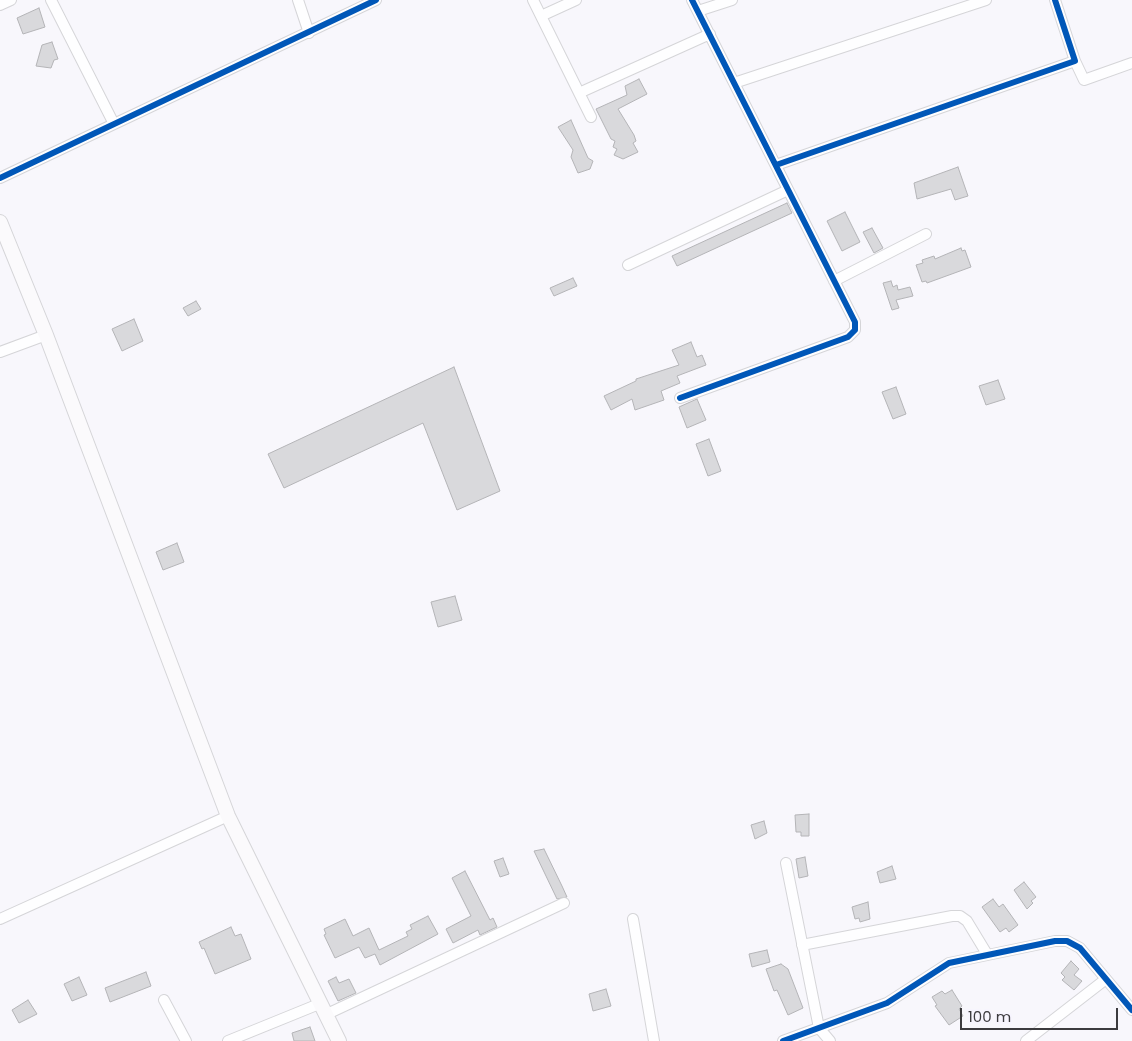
<!DOCTYPE html>
<html>
<head>
<meta charset="utf-8">
<style>
	body { margin:0 }
	#map { position:relative; width:1132px; height:1041px; overflow:hidden; background:#f8f7fc; font-family:Poppins,sans-serif }
	canvas { display:block }
	.scale { position:absolute; left:960px; top:1008px; width:158px; height:22px; box-sizing:border-box; border:2px solid #3c3b3e; border-top:0; padding-left:6px; font-size:15px; line-height:18px; white-space:nowrap; color:#3c3b3e; -webkit-text-stroke:4px #f7f5fe; paint-order:stroke }
</style>
</head>
<body>
<div id="map">
<canvas width="1132" height="1041"></canvas>
<div class="scale">100 m</div>
</div>
<script>
const ctx = document.querySelector('canvas').getContext('2d');
ctx.lineJoin = 'round';
function fill(path, color) { ctx.fillStyle = color; ctx.fill(path, 'evenodd'); }
const poly = rows => new Path2D(rows.map(r => 'M' + r).join(''));
function strokePath(path, color, width, dash) { ctx.strokeStyle = color; ctx.lineWidth = width; ctx.lineCap = dash ? 'butt' : 'round'; ctx.setLineDash(dash || []); ctx.stroke(path); }
const building = poly([
	[39,8,45,27,23,34,17,18,39,8],
	[52,42,58,59,54,60,51,68,36,66,42,45,52,42],
	[639,79,647,94,618,109,634,135,636,141,633,143,638,152,623,159,614,155,617,149,613,147,615,141,611,139,596,109,627,95,625,86,639,79],
	[571,120,588,158,593,161,590,169,578,173,571,157,573,150,558,127,571,120],
	[958,167,968,196,955,200,951,189,917,199,914,183,958,167],
	[787,203,792,213,677,266,672,256,787,203],
	[845,212,860,242,842,251,827,221,845,212],
	[872,228,883,248,874,253,863,232,872,228],
	[961,248,962,251,965,250,971,267,927,283,926,281,922,282,916,265,923,263,922,260,934,256,935,259,961,248],
	[573,278,577,286,554,296,550,288,573,278],
	[891,281,893,287,897,285,898,290,910,287,913,296,896,300,899,308,892,310,883,283,891,281],
	[196,301,201,309,188,316,183,308,196,301],
	[134,319,143,341,122,351,112,329,134,319],
	[691,342,697,357,702,355,706,365,677,376,680,383,661,391,664,400,635,410,632,399,611,410,604,396,636,381,636,379,679,365,672,350,691,342],
	[454,367,500,491,457,510,423,423,284,488,268,454,454,367],
	[998,380,1005,399,986,405,979,386,998,380],
	[896,387,906,414,893,419,882,392,896,387],
	[697,399,706,420,687,428,679,407,697,399],
	[709,439,721,471,708,476,696,444,709,439],
	[177,543,184,562,163,570,156,552,177,543],
	[455,596,462,620,438,627,431,602,455,596],
	[809,814,809,836,801,836,801,832,796,832,795,815,809,814],
	[764,821,767,833,755,839,751,825,764,821],
	[544,849,562,886,567,897,557,899,534,851,544,849],
	[805,857,808,876,799,878,796,859,805,857],
	[503,858,509,874,500,877,494,861,503,858],
	[892,866,896,879,880,883,877,872,892,866],
	[465,871,490,920,493,918,497,927,480,935,478,930,453,943,446,929,471,916,452,878,465,871],
	[1024,882,1036,897,1031,901,1033,903,1027,909,1014,890,1024,882],
	[993,899,999,907,1003,904,1018,925,1009,932,1006,928,1000,932,982,907,993,899],
	[868,902,870,919,860,922,859,918,855,919,852,907,868,902],
	[428,916,438,934,380,965,375,954,365,958,359,947,335,958,324,935,326,934,324,929,345,919,353,936,369,928,379,950,408,936,406,932,412,929,410,925,428,916],
	[231,927,235,936,241,934,251,959,215,974,204,948,202,949,199,942,231,927],
	[767,950,770,962,752,967,749,954,767,950],
	[1071,961,1079,969,1074,975,1082,981,1074,990,1062,980,1065,977,1061,973,1071,961],
	[781,964,788,969,803,1008,788,1015,777,990,774,991,766,969,781,964],
	[146,972,151,986,110,1002,105,988,146,972],
	[79,977,87,995,72,1001,64,984,79,977],
	[336,977,339,983,349,979,356,993,338,1001,328,981,336,977],
	[606,989,611,1006,593,1011,589,994,606,989],
	[952,990,962,1006,959,1009,963,1016,949,1025,935,1006,937,1005,932,997,942,991,945,994,952,990],
	[28,1000,37,1014,19,1023,12,1010,28,1000],
	[310,1027,315,1041,294,1041,292,1033,310,1027]
]);
const minor = poly([
	[51,0,114,124],
	[298,0,309,33],
	[533,0,591,117],
	[0,5,11,0],
	[698,11,732,0],
	[541,16,576,0],
	[1075,61,1084,80,1132,63],
	[734,83,986,0],
	[579,93,710,34],
	[776,165,1075,61,1055,0],
	[0,178,376,0],
	[628,265,788,190],
	[834,281,926,234],
	[0,352,46,335],
	[680,398,848,337,855,330,855,322,692,0],
	[786,863,819,1028,830,1041],
	[0,919,228,816],
	[633,919,654,1041],
	[802,945,952,916,960,916,967,921,987,954],
	[164,1000,186,1041],
	[325,1015,564,903],
	[228,1041,319,1004],
	[783,1041,887,1003,949,963,1055,941,1067,941,1080,948,1132,1010],
	[1026,1041,1106,979]
]);
const secondary = poly([
	[0,222,46,335,228,816,339,1041]
]);
const cycleway = poly([
	[776,165,1075,61,1055,0],
	[0,178,376,0],
	[680,398,848,337,855,330,855,322,692,0],
	[783,1041,887,1003,949,963,1055,941,1067,941,1080,948,1132,1010]
]);
fill(building, '#d9d9dc');
strokePath(building, '#b4b4b7', 1);
strokePath(minor, '#d5d5d8', 12);
strokePath(secondary, '#d5d5d8', 16);
strokePath(minor, '#fefeff', 10);
strokePath(secondary, '#fbfafc', 14);
strokePath(cycleway, '#0057b8', 6);
</script>
</body>
</html>
